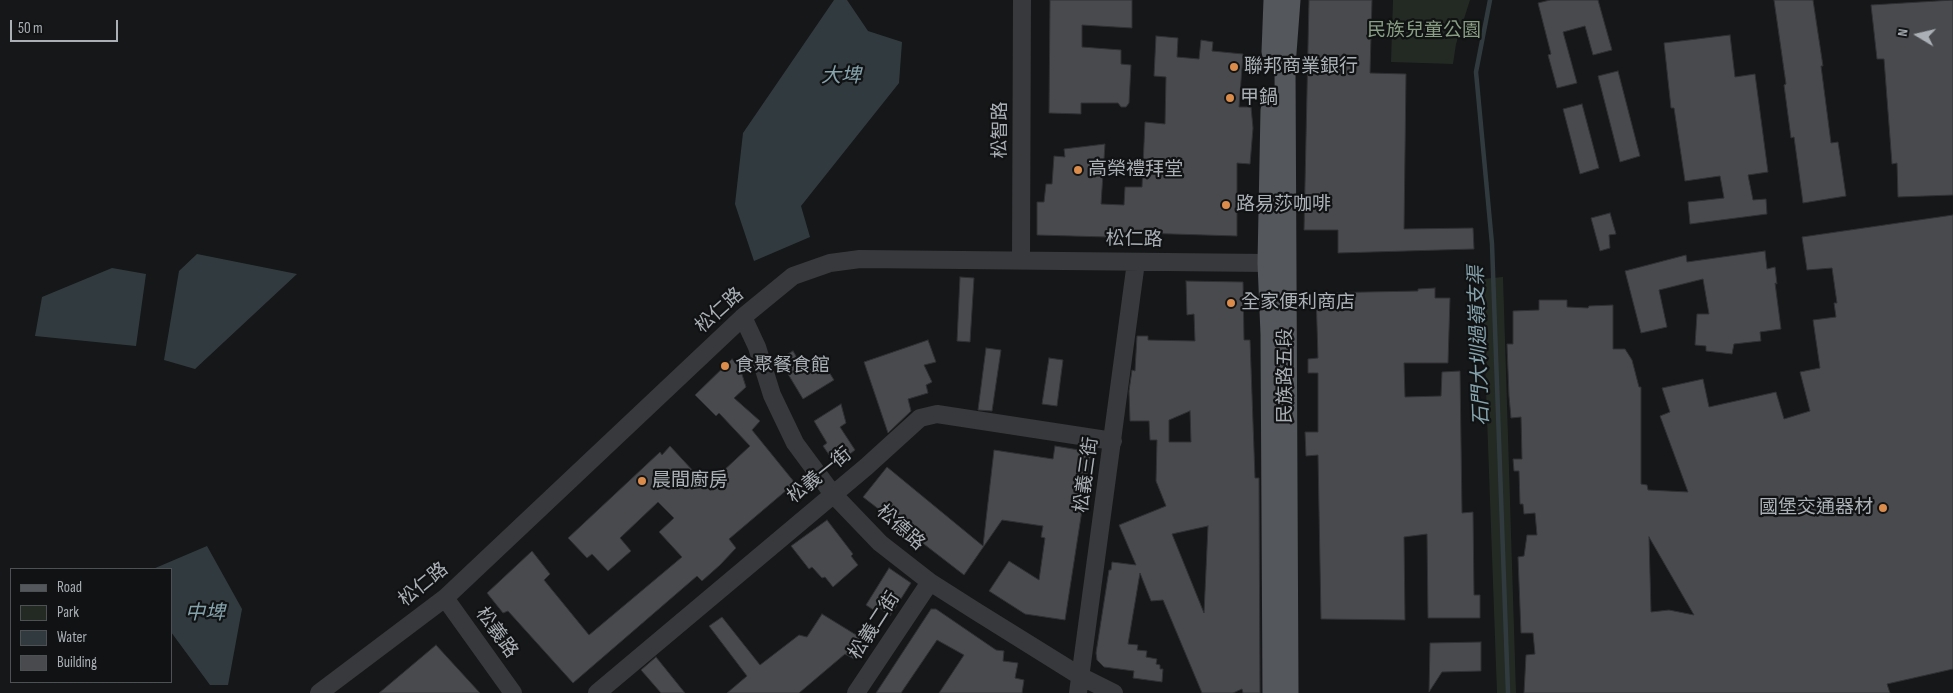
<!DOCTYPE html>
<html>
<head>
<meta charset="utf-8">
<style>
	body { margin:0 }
	#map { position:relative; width:1953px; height:693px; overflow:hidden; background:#161718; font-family:"Sofia Sans Condensed",sans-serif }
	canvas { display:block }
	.legend { position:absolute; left:10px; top:568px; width:162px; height:115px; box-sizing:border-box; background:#111213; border:1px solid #4e5154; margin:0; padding:6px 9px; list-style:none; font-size:15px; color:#aab0b6 }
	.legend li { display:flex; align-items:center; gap:10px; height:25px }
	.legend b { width:25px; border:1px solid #4e5154 }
	.north { position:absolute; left:1893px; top:10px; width:50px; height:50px; -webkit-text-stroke:4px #111213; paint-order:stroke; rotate:279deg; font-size:14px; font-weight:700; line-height:20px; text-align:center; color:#aab0b6 }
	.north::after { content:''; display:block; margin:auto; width:18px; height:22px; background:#aab0b6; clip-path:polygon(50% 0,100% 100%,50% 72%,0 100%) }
	.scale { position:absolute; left:10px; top:20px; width:108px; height:22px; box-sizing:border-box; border:2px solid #aab0b6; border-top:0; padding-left:6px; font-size:15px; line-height:18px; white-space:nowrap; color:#aab0b6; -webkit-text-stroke:4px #111213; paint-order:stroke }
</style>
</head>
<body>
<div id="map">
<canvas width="1953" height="693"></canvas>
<ul class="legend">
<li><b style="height:6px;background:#54575b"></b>Road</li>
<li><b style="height:14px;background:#232a23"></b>Park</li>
<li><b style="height:14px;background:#313b3f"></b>Water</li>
<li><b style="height:14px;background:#484a4d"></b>Building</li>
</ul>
<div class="north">N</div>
<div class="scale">50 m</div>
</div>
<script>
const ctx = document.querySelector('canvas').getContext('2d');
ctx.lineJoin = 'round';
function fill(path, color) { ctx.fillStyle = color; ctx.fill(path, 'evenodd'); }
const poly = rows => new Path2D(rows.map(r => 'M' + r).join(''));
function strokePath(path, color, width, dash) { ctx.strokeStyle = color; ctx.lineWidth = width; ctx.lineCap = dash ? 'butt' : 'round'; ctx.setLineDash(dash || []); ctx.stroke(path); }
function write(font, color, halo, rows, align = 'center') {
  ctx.font = font + ' "Sofia Sans Condensed","Noto Sans TC",sans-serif'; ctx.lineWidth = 4.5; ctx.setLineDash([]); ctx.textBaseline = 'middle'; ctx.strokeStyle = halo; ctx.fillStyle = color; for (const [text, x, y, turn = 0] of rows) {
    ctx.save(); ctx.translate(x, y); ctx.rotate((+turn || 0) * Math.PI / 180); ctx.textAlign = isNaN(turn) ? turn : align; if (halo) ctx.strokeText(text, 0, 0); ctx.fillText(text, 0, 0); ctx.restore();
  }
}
const green = poly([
	[1393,0,1470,0,1456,44,1453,64,1391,62],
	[1503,277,1516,693,1497,693,1482,279]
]);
const water = poly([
	[834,0,847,0,868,31,902,42,899,83,801,206,810,237,754,261,735,204,743,133],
	[197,254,297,274,195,369,164,360,179,271],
	[112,268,146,274,136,346,35,336,42,297],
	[207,546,242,609,228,685,210,685,171,632,171,569,153,569]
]);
const stream = poly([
	[1490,0,1476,72,1492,244,1508,693]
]);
const building = poly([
	[1050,0,1132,0,1132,28,1082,25,1082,47,1121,50,1121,64,1131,65,1129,103,1126,107,1121,107,1118,103,1081,103,1081,114,1049,113,1050,0],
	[1309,0,1372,0,1370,73,1406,74,1404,229,1473,228,1474,249,1338,253,1338,230,1304,230,1309,0],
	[1550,0,1598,0,1612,50,1593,55,1585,26,1563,32,1577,83,1557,88,1548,55,1551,54,1538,3,1550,0],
	[1774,0,1813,0,1823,66,1821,66,1831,143,1838,142,1846,196,1803,203,1794,137,1791,138,1784,85,1786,84,1774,0],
	[1953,0,1953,195,1898,197,1897,163,1892,164,1884,59,1877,59,1871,5,1953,0],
	[1730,35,1735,77,1755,74,1768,172,1748,175,1753,200,1766,199,1767,214,1690,224,1688,202,1724,198,1720,176,1685,181,1674,108,1671,108,1664,43,1730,35],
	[1156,36,1178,38,1177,57,1199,59,1201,40,1213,42,1212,51,1243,54,1239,107,1251,107,1253,128,1250,164,1237,163,1237,236,1108,232,1107,237,1037,235,1037,202,1044,202,1046,184,1052,184,1054,156,1065,157,1064,149,1105,144,1101,204,1124,205,1125,187,1142,187,1145,122,1165,124,1166,77,1154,76,1156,36],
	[1618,71,1640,156,1620,162,1598,76,1618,71],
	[1582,104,1599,168,1580,174,1563,109,1582,104],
	[1610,213,1616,234,1609,235,1610,248,1600,251,1591,218,1610,213],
	[1953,215,1953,669,1887,684,1890,693,1524,693,1526,655,1535,654,1533,633,1521,633,1518,557,1524,556,1527,535,1537,535,1535,513,1524,514,1523,504,1520,504,1519,471,1514,471,1513,459,1522,459,1521,417,1511,418,1509,396,1507,344,1513,344,1513,311,1539,310,1539,300,1567,300,1567,307,1588,308,1589,306,1613,305,1613,349,1625,349,1632,360,1639,387,1641,387,1641,484,1647,485,1648,490,1688,492,1660,416,1670,412,1662,388,1703,379,1709,407,1776,392,1784,419,1810,411,1800,372,1820,368,1813,320,1836,317,1834,303,1837,303,1832,268,1807,270,1802,237,1953,215],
	[1649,537,1694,615,1669,610,1651,612,1649,537],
	[1765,251,1767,269,1775,267,1777,284,1775,283,1781,329,1760,332,1761,341,1734,344,1732,354,1706,351,1706,346,1695,345,1697,314,1709,314,1703,279,1659,290,1667,327,1641,333,1625,271,1686,255,1687,262,1765,251],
	[960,277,974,278,970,342,957,341,960,277],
	[1186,281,1243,282,1244,340,1250,340,1255,478,1259,478,1260,693,1243,693,1242,689,1233,693,1202,693,1163,600,1151,601,1140,573,1128,644,1138,645,1137,650,1147,651,1146,657,1157,659,1156,664,1160,665,1160,669,1163,669,1162,682,1133,678,1134,671,1104,667,1097,660,1096,653,1109,570,1111,570,1112,562,1136,565,1119,525,1166,506,1156,481,1157,440,1150,440,1149,421,1130,421,1129,391,1132,370,1135,371,1137,336,1148,336,1148,340,1195,341,1194,314,1187,315,1186,281],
	[1190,411,1191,442,1169,442,1169,420,1190,411],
	[1208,526,1206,570,1204,613,1172,534,1208,526],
	[1435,288,1435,298,1450,298,1448,363,1404,363,1405,397,1441,396,1442,372,1460,371,1462,513,1473,512,1474,595,1480,595,1480,618,1428,618,1427,534,1404,537,1405,620,1321,619,1318,455,1306,456,1305,432,1318,432,1318,373,1308,373,1308,359,1318,358,1316,293,1418,291,1418,289,1435,288],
	[928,340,936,362,924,365,932,382,926,385,928,393,908,399,911,411,888,433,864,362,928,340],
	[986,348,1001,350,992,411,978,410,986,348],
	[793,351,805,371,822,361,834,380,803,399,779,359,793,351],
	[1049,358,1063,360,1057,406,1042,404,1049,358],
	[732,359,740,368,746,387,734,398,760,421,752,430,795,483,729,539,736,548,720,565,702,581,697,576,573,683,508,611,503,613,487,593,532,551,550,574,544,580,589,635,682,557,659,532,674,518,658,502,620,538,631,551,608,571,592,554,587,558,568,538,660,452,662,455,670,446,707,486,750,446,719,413,716,416,695,395,732,359],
	[841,404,846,423,840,427,855,450,836,465,823,446,827,443,814,421,841,404],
	[1055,446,1091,452,1065,620,1025,614,989,591,1009,561,1039,580,1045,538,1041,537,1043,526,1002,520,964,575,863,497,887,467,983,546,994,450,1053,459,1055,446],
	[827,520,853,554,851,556,858,565,833,587,825,577,822,578,812,567,809,569,791,546,827,520],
	[889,568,911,583,890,616,878,607,875,611,866,605,889,568],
	[931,609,936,609,996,650,1004,651,1003,661,1018,663,1015,678,1024,680,1022,693,939,693,964,655,937,640,901,693,876,693,931,609],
	[822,614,866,641,854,659,845,654,799,693,727,693,747,676,709,626,722,617,760,665,799,635,807,637,822,614],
	[1481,642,1481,671,1442,672,1429,692,1430,643,1481,642],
	[436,645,480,693,379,693,436,645],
	[656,657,685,693,661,693,641,670,656,657]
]);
const minor = poly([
	[1021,259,1022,0],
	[743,317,757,347,772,395,795,443,832,493,880,543,930,582,974,610,1080,676,1114,693],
	[445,598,513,693],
	[319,693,445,598,743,317,793,276,830,263,860,259,1268,263],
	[597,693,866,467,920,418,937,414,1113,441],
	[856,693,930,582],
	[1078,693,1136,262]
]);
const major = poly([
	[1272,52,1274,0],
	[1271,110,1268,263,1271,334,1273,693],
	[1288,693,1285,66,1290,0]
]);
const markers = [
	[1234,67,5,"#db8c4b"],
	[1230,98,5,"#db8c4b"],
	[1078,170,5,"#db8c4b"],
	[1226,205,5,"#db8c4b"],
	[1231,303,5,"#db8c4b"],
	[725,366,5,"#db8c4b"],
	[642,481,5,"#db8c4b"],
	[1883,508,5,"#db8c4b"]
];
const parkNames = [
	["民族兒童公園",1424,31]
];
const poiNames = [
	["聯邦商業銀行",1244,67],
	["甲鍋",1240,98],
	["高榮禮拜堂",1088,170],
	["路易莎咖啡",1236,205],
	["全家便利商店",1241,303],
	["食聚餐食館",735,366],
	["晨間廚房",652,481],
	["國堡交通器材",1873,508,"right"]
];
const streetNames = [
	["松智路",1001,130,-90],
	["松仁路",1134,240,1],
	["松仁路",720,311,-42],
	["民族路五段",1286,376,-90],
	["松義三街",1087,475,-82],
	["松義一街",820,476,-39],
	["松德路",900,528,42],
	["松仁路",424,585,-39],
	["松義二街",875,626,-57],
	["松義路",496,633,54]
];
const waterNames = [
	["大埤",841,77],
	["石門大圳過嶺支渠",1480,346,-92],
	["中埤",205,614]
];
fill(green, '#232a23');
fill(water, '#313b3f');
strokePath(stream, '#313b3f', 4.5);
fill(building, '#484a4d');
strokePath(building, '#303134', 1);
strokePath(minor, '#38393c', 18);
strokePath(major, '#54575b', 21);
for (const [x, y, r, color] of markers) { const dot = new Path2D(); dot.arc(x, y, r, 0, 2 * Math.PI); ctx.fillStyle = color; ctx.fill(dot); strokePath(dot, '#111213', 2); }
write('19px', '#889f83', '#111213', parkNames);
write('19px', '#aab0b6', '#111213', poiNames, 'left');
write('19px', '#aab0b6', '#111213', streetNames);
write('italic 20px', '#85a3ad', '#111213', waterNames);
</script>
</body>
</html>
